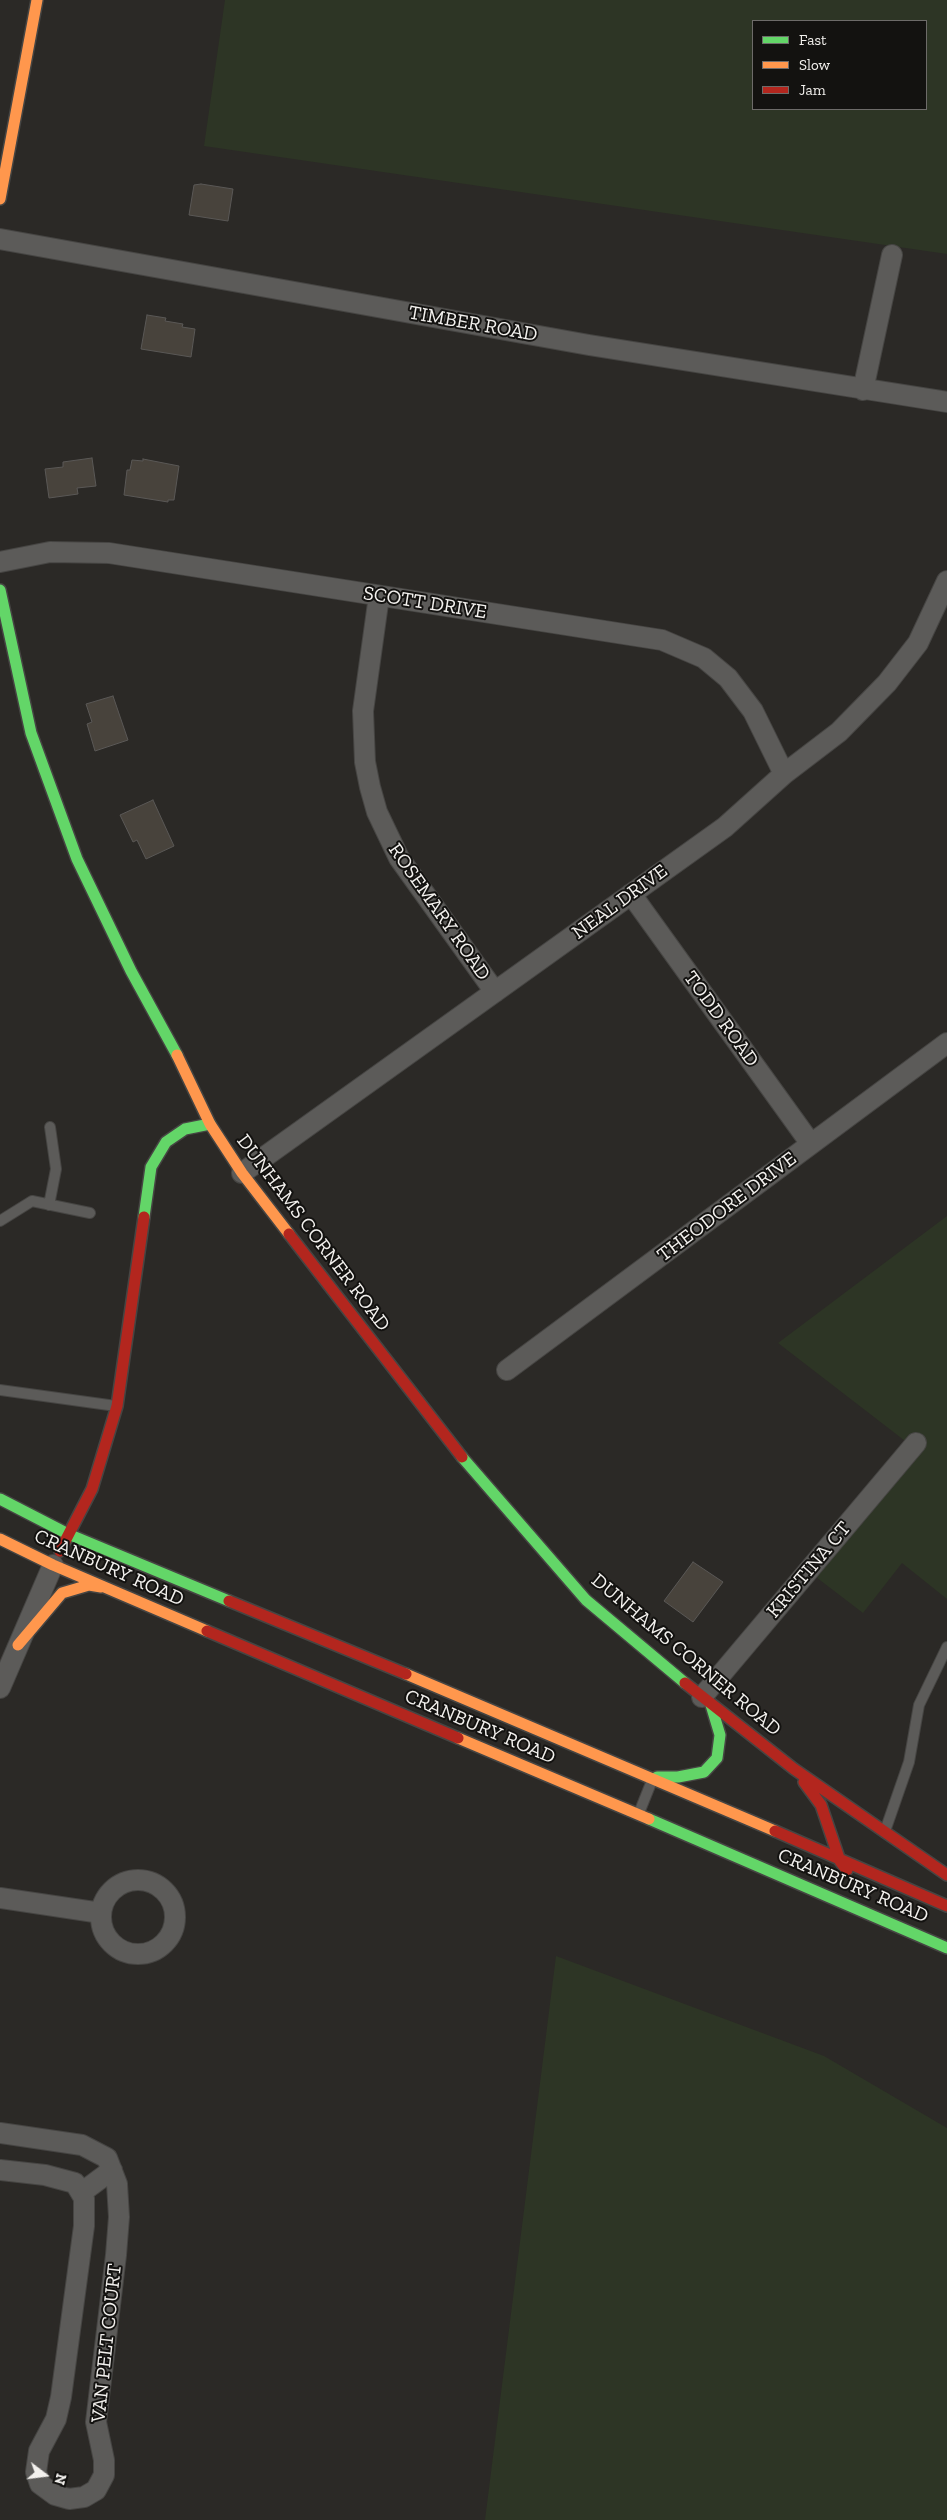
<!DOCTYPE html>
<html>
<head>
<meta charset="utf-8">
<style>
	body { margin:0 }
	#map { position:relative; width:947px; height:2520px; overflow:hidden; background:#2b2926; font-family:"Zilla Slab",serif }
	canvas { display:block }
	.legend { position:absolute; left:752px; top:20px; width:175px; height:90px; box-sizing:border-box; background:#131210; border:1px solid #6d6b69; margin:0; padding:6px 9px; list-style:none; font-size:15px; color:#f3f1ee }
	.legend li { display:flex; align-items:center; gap:10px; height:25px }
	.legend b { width:25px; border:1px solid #6d6b69 }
	.north { position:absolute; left:20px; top:2450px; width:50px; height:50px; -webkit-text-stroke:4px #131210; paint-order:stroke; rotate:105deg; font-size:14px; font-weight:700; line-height:20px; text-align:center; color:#f3f1ee }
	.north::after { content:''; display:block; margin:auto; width:18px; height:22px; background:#f3f1ee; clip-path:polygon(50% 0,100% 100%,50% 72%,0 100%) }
</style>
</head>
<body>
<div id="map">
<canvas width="947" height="2520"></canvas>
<ul class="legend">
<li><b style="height:6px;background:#63d668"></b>Fast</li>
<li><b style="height:6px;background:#ff974d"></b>Slow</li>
<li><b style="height:6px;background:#b3261e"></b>Jam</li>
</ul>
<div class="north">N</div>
</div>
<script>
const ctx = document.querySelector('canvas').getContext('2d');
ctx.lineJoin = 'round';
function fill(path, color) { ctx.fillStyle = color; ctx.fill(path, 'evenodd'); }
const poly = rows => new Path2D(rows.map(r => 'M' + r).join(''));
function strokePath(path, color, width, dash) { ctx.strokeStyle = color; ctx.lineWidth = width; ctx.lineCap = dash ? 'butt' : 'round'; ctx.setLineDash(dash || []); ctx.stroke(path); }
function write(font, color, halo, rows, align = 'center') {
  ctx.font = font + ' "Zilla Slab",serif'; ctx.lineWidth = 4; ctx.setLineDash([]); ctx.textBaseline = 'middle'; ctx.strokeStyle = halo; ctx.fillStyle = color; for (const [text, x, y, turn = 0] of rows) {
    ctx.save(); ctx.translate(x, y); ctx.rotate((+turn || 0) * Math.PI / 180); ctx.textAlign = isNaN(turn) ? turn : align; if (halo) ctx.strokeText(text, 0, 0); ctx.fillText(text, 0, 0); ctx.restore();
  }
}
const green = poly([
	[225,0,947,0,947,254,204,146],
	[753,21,926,21,926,109,753,109],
	[947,1216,947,1599,902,1563,863,1613,812,1574,909,1444,778,1343],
	[556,1956,824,2056,947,2128,947,2520,485,2520]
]);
const building = poly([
	[201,184,233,189,228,221,189,215,194,185,201,184],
	[147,315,166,318,165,321,183,324,182,327,195,329,191,357,141,349,147,315],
	[92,458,96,486,77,488,78,494,49,498,45,469,63,467,63,462,92,458],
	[143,459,179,466,174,500,168,500,168,502,124,495,127,470,130,470,132,460,143,461,143,459],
	[113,696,128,740,95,751,87,724,92,722,86,704,113,696],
	[153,800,174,846,146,859,137,840,133,842,120,815,153,800],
	[693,1562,723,1582,693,1622,664,1601,693,1562]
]);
const lane = poly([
	[49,1205,56,1169,50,1127],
	[0,1221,32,1201,90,1213],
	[0,1390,116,1406],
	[639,1813,653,1778],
	[885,1831,909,1762,919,1705,947,1647]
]);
const street = poly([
	[0,239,589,345,947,402],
	[863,390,892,255],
	[0,562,50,552,109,553,662,640,704,658,728,678,753,711,784,774],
	[379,596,363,711,365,762,370,787,377,812,399,858,495,992],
	[631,894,811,1144],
	[242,1173,725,827,784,774,839,732,887,683,918,643,947,581],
	[507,1370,947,1043],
	[0,1688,53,1565],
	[702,1697,916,1443],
	'101 1917a37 37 0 1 1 74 0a37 37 0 1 1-74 0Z',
	[0,1898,101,1913],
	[0,2133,82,2145,107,2158,117,2184,119,2217,116,2255,96,2422,104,2460,104,2475,96,2490,84,2497,69,2499,55,2495,40,2484,36,2472,39,2451,56,2419,61,2397,84,2226,84,2198,75,2183,45,2175,0,2170],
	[81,2193,112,2170]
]);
const fast = poly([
	[0,590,31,733,77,859,131,971,177,1055],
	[144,1217,151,1167,166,1142,185,1129,210,1124],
	[462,1457,586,1600,685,1683],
	[0,1499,68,1534,229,1601],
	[657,1777,678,1777,704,1772,717,1758,720,1735,711,1705],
	[649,1819,947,1948]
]);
const slow = poly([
	[0,199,37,0],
	[177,1055,210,1124,242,1173,289,1234],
	[0,1539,53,1565,207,1631],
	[18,1645,62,1593,89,1585,101,1587],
	[406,1674,775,1831],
	[458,1738,649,1819]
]);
const jam = poly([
	[289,1234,462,1457],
	[60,1551,92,1489,117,1406,144,1217],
	[229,1601,406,1674],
	[207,1631,458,1738],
	[685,1683,794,1769,947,1875],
	[804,1782,821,1805,840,1861,847,1870],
	[775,1831,947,1906]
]);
const streetNames = [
	["TIMBER ROAD",473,324,10],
	["SCOTT DRIVE",425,603,9],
	["NEAL DRIVE",620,902,-36],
	["ROSEMARY ROAD",439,912,55],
	["TODD ROAD",721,1019,54],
	["THEODORE DRIVE",727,1207,-37],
	["DUNHAMS CORNER ROAD",313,1233,53],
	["CRANBURY ROAD",109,1568,24],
	["KRISTINA CT",809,1570,-50],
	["DUNHAMS CORNER ROAD",686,1655,40],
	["CRANBURY ROAD",480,1727,23],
	["CRANBURY ROAD",853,1886,23],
	["VAN PELT COURT",107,2343,-84]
];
fill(green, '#2d3525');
fill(building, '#48433c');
strokePath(building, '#5a5856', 1);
strokePath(lane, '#464543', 12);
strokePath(street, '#464543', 22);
strokePath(fast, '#464543', 14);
strokePath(slow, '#464543', 14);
strokePath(jam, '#464543', 14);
strokePath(lane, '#5c5b59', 10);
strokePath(street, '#5c5b59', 20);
strokePath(fast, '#63d668', 11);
strokePath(slow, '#ff974d', 11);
strokePath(jam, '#b3261e', 11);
write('20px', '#f3f1ee', '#131210', streetNames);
</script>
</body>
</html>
